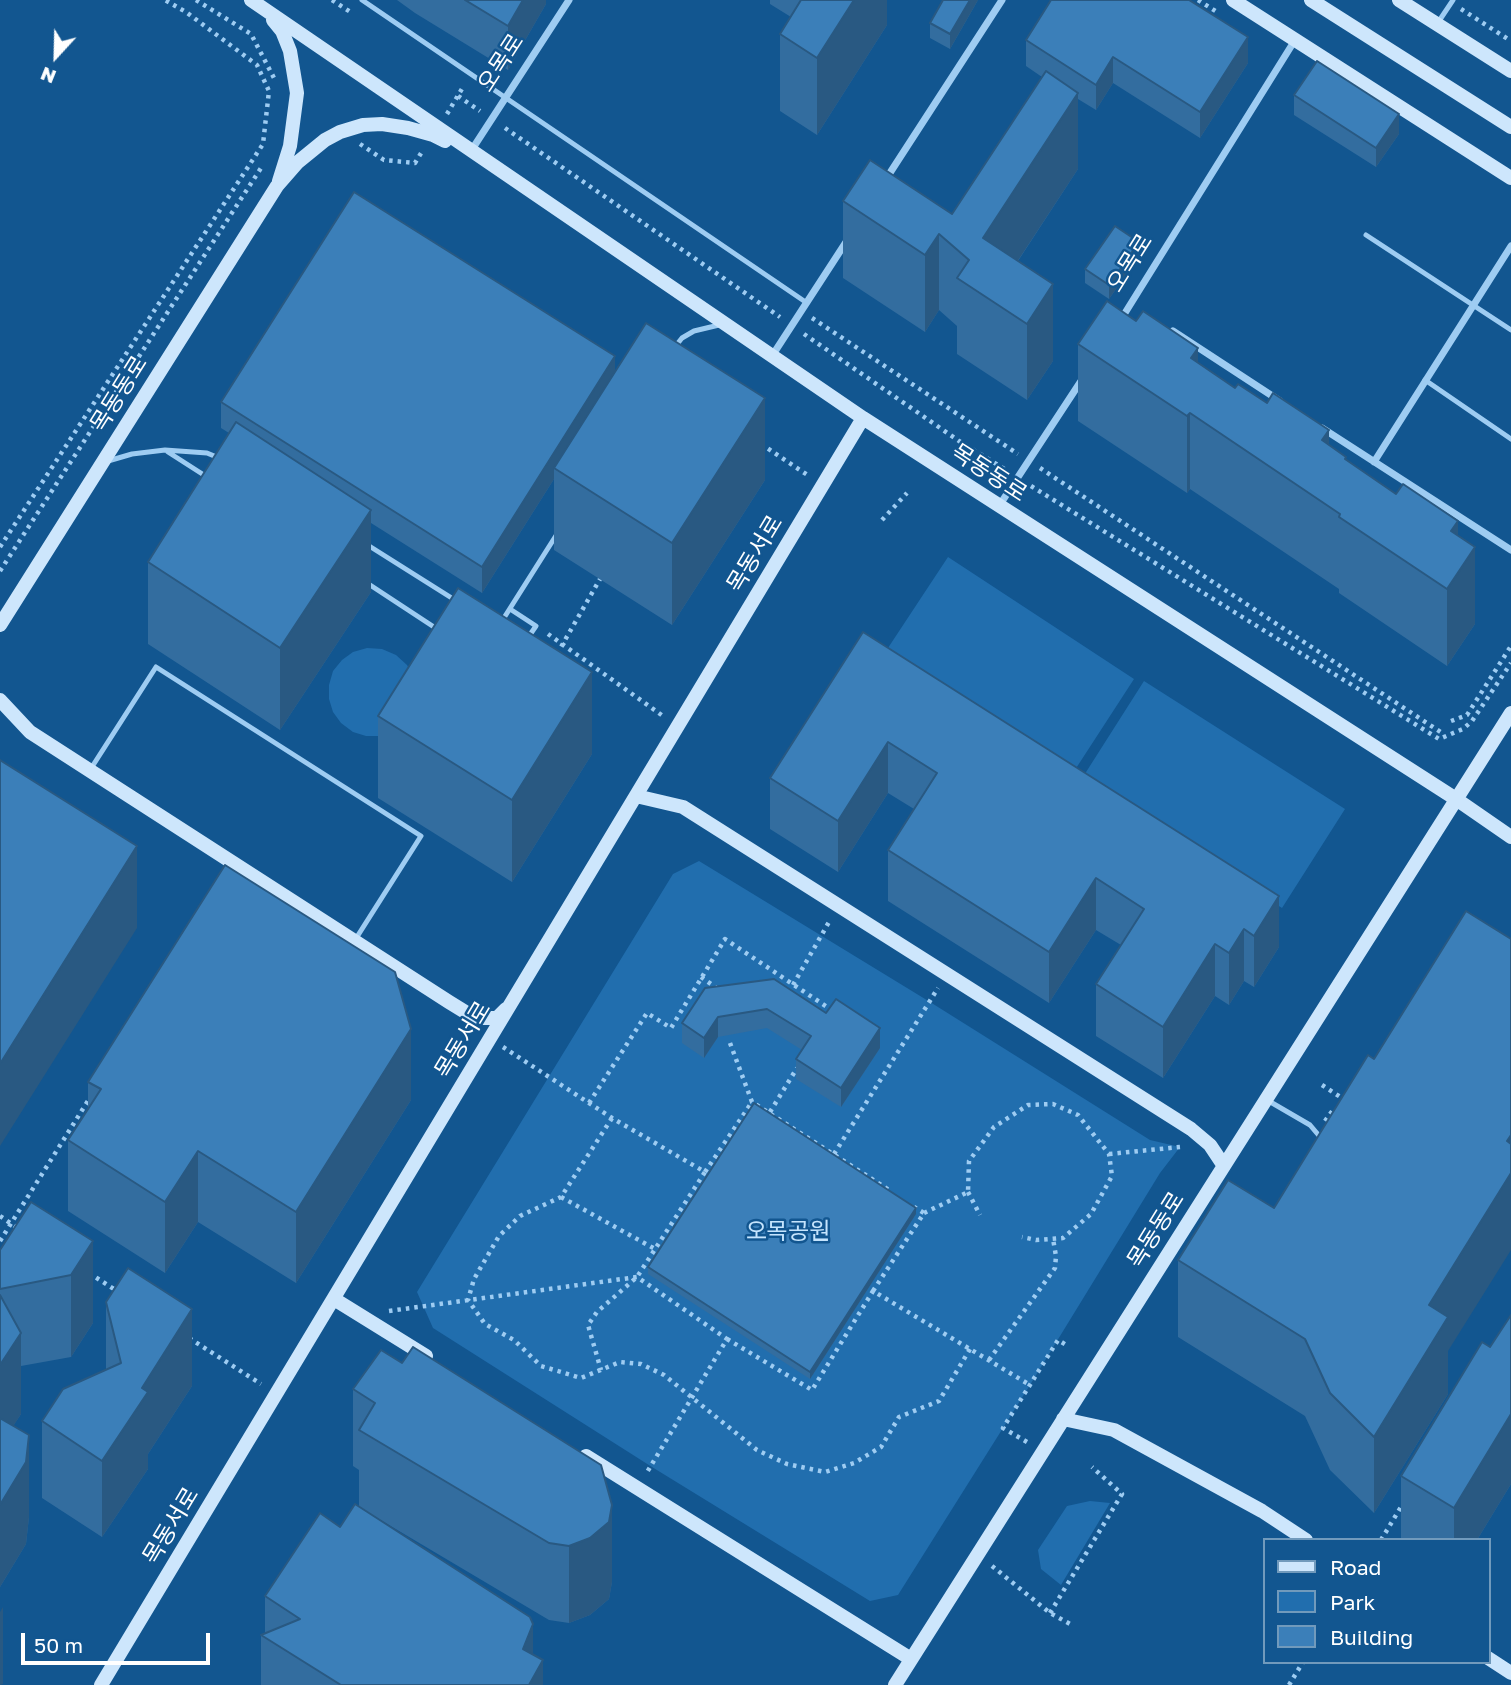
<!DOCTYPE html>
<html>
<head>
<meta charset="utf-8">
<style>
	body { margin:0 }
	#map { position:relative; width:1511px; height:1685px; overflow:hidden; background:#125690; font-family:"Golos Text",sans-serif }
	canvas { display:block }
	.legend { position:absolute; left:1263px; top:1538px; width:228px; height:126px; box-sizing:border-box; background:#125690; border:2px solid #719abc; margin:0; padding:9px 12px; list-style:none; font-size:21px; color:#fff }
	.legend li { display:flex; align-items:center; gap:14px; height:35px }
	.legend b { width:35px; border:2px solid #719abc }
	.north { position:absolute; left:21px; top:21px; width:70px; height:70px; -webkit-text-stroke:5px #125690; paint-order:stroke; rotate:202deg; font-size:19px; font-weight:700; line-height:28px; text-align:center; color:#fff }
	.north::after { content:''; display:block; margin:auto; width:24px; height:32px; background:#fff; clip-path:polygon(50% 0,100% 100%,50% 72%,0 100%) }
	.scale { position:absolute; left:21px; top:1633px; width:189px; height:32px; box-sizing:border-box; border:4px solid #fff; border-top:0; padding-left:9px; font-size:21px; line-height:24px; white-space:nowrap; color:#fff; -webkit-text-stroke:5px #125690; paint-order:stroke }
</style>
</head>
<body>
<div id="map">
<canvas width="1511" height="1685"></canvas>
<ul class="legend">
<li><b style="height:9px;background:#cde6fc"></b>Road</li>
<li><b style="height:19px;background:#216eae"></b>Park</li>
<li><b style="height:19px;background:#3b7fb9"></b>Building</li>
</ul>
<div class="north">N</div>
<div class="scale">50 m</div>
</div>
<script>
const ctx = document.querySelector('canvas').getContext('2d');
ctx.lineJoin = 'round';
function fill(path, color) { ctx.fillStyle = color; ctx.fill(path, 'evenodd'); }
const poly = rows => new Path2D(rows.map(r => 'M' + r).join(''));
function strokePath(path, color, width, dash) { ctx.strokeStyle = color; ctx.lineWidth = width; ctx.lineCap = dash ? 'butt' : 'round'; ctx.setLineDash(dash || []); ctx.stroke(path); }
function write(font, color, halo, rows, align = 'center') {
  ctx.font = font + ' "Golos Text","Noto Sans KR",sans-serif'; ctx.lineWidth = 5; ctx.setLineDash([]); ctx.textBaseline = 'middle'; ctx.strokeStyle = halo; ctx.fillStyle = color; for (const [text, x, y, turn = 0] of rows) {
    ctx.save(); ctx.translate(x, y); ctx.rotate((+turn || 0) * Math.PI / 180); ctx.textAlign = isNaN(turn) ? turn : align; if (halo) ctx.strokeText(text, 0, 0); ctx.fillText(text, 0, 0); ctx.restore();
  }
}
const green = poly([
	[948,557,1134,679,1071,776,884,654],
	[367,648,382,649,396,655,407,665,414,678,380,736,366,736,353,732,341,723,333,712,329,699,329,685,333,671,342,660,353,652],
	[1144,681,1345,809,1282,908,1081,780],
	[699,861,930,1002,1150,1140,1180,1147,1160,1173,1030,1385,898,1595,870,1601,652,1467,433,1328,417,1292,673,874],
	[1090,1501,1110,1503,1061,1585,1041,1569,1038,1550,1067,1506]
]);
const path = poly([
	[196,0,251,34,274,78],
	[332,0,352,13],
	[1198,0,1217,12],
	[1461,9,1511,41],
	[458,96,480,111],
	[447,114,463,87],
	[505,128,780,317],
	[360,144,384,160,415,163,423,150],
	[812,318,1018,454],
	[804,334,959,441,1006,470],
	[761,444,809,476],
	[1040,468,1442,733],
	[1031,486,1439,739,1463,729,1472,721,1511,663],
	[882,520,907,493],
	[0,547,263,144,269,91,257,65,186,12,165,0],
	[0,571,261,168],
	[548,634,663,716],
	[557,654,600,579],
	[1451,721,1467,715,1511,646],
	[701,977,718,989],
	[793,985,829,922],
	[730,1043,752,1102,889,1190],
	[503,1047,612,1118,705,1172,637,1277,597,1312,588,1325,601,1370],
	[1322,1085,1345,1100],
	[589,1103,647,1013,671,1028,725,939,833,1011],
	[770,1112,797,1068],
	[612,1118,561,1197,520,1216,499,1236,474,1279,468,1300,485,1324,514,1340,541,1366,581,1378,620,1362,641,1364,664,1375,757,1450,787,1464,825,1472,854,1463,881,1447,899,1417,939,1401,970,1349],
	[1325,1121,1333,1110,1338,1113],
	[834,1154,938,988],
	[1109,1154,1180,1147],
	[705,1172,752,1102],
	[968,1192,980,1215],
	[561,1197,655,1249],
	[924,1213,968,1192,969,1161,994,1127,1028,1105,1053,1104,1078,1115,1109,1154,1112,1176,1091,1214,1063,1238,1036,1240,1022,1237],
	[0,1216,19,1229],
	[0,1241,91,1096],
	[89,1273,117,1291],
	[873,1291,924,1213,914,1207],
	[389,1311,637,1277,727,1339,646,1474],
	[189,1338,261,1384],
	[727,1339,812,1390,873,1291,1030,1385],
	[989,1360,1055,1268,1056,1256,1053,1239],
	[1027,1442,1003,1428,1058,1340,1068,1346],
	[1381,1540,1404,1502],
	[992,1566,1050,1613,1072,1625],
	[1050,1613,1122,1494,1092,1467],
	[1289,1685,1303,1662]
]);
const lane = poly([
	[362,0,807,303],
	[1437,24,1453,0],
	[1366,235,1511,330],
	[674,348,682,338,694,331,719,325],
	[1425,380,1511,439],
	[168,452,207,477],
	[108,461,132,454,165,450,207,453,219,458],
	[366,544,458,602],
	[367,583,437,629],
	[510,609,536,626,527,639],
	[502,621,557,534],
	[90,770,156,667,421,836,355,940],
	[1267,1100,1310,1125,1321,1138]
]);
const street = poly([
	[471,151,569,0],
	[886,179,1002,0],
	[1120,321,1295,40],
	[1173,331,1280,401],
	[772,356,848,239],
	[1322,428,1511,550],
	[1374,462,1511,246],
	[999,506,1083,378]
]);
const secondary = poly([
	[251,0,863,418,1456,799,1511,837],
	[1233,0,1511,178],
	[1311,0,1511,127],
	[1399,0,1511,71],
	[273,20,282,31,290,51,297,93,290,146,279,181],
	[0,625,277,186,298,162,325,140,340,132,363,125,382,124,408,128,433,135,445,141],
	[0,700,30,732,449,1002,475,1018,497,1018,506,1009],
	[636,796,683,807,1191,1129,1210,1145,1224,1166],
	[334,1299,426,1356],
	[1063,1419,1114,1430,1262,1511,1306,1540],
	[586,1456,911,1659],
	[1488,1658,1511,1673],
	[101,1685,863,418],
	[895,1685,1511,713]
]);
const wall = poly([
	[397,0,546,0,546,4,508,70,415,13],
	[770,0,887,0,887,25,817,135,780,111,780,34,791,17,770,4],
	[978,0,950,49,930,38,930,23],
	[1026,40,1248,63,1200,138,1113,83,1096,110,1078,99,1078,169,1018,261,1053,361,1027,400,957,354,957,326,939,310,925,332,843,278,843,201,952,214,1042,77,1026,66],
	[1294,95,1399,134,1376,167,1294,115],
	[1139,256,1109,299,1085,283,1085,269],
	[1078,344,1198,363,1235,388,1329,445,1346,460,1458,536,1475,624,1447,666,1339,593,1339,589,1190,489,1187,493,1078,421],
	[615,371,765,480,672,625,554,550,554,479,482,593,371,523,371,592,280,730,148,644,148,562,229,433,221,428,221,402],
	[863,632,1279,947,1254,987,1244,981,1229,1005,1215,996,1163,1078,1096,1036,1096,984,1121,945,1096,930,1049,1003,888,901,888,850,914,809,888,793,838,872,770,829,770,778],
	[378,716,592,754,512,882,378,798],
	[705,988,880,1048,841,1107,796,1079,796,1059,802,1050,767,1028,718,1037,704,1058,682,1043,682,1023],
	[88,1082,411,1100,296,1283,198,1222,165,1273,68,1211,68,1140,88,1108],
	[916,1214,810,1379,648,1274,648,1267],
	[93,1241,93,1323,71,1357,21,1366,21,1414,13,1426,29,1517,26,1544,0,1587,0,1250],
	[1178,1260,1448,1351,1448,1394,1374,1513,1330,1470,1305,1416,1178,1337],
	[106,1302,192,1386,148,1454,148,1469,102,1537,42,1498,42,1421,106,1370],
	[381,1350,612,1582,609,1599,590,1615,569,1623,549,1620,362,1509,533,1654,543,1685,261,1685,261,1635,265,1633,265,1596,340,1527,359,1506,359,1470,353,1466,353,1389],
	[1401,1476,1511,1484,1477,1540,1401,1540]
]);
const shadedWall = poly([
	[523,0,546,0,546,4,508,70,508,26],
	[854,0,887,0,887,25,817,135,817,58],
	[970,0,978,0,950,49,950,34],
	[1248,37,1248,63,1200,138,1200,112],
	[1113,57,1113,83,1096,110,1096,85],
	[1078,93,1078,169,992,300,983,238],
	[1399,114,1399,134,1376,167,1376,148],
	[939,234,939,310,925,332,925,255],
	[1139,242,1139,256,1109,299,1109,285],
	[1053,284,1053,361,1027,400,1027,324],
	[1198,348,1198,418,1191,358],
	[615,356,615,382,554,468,554,479,482,593,482,567],
	[765,398,765,480,672,625,672,543],
	[1190,413,1190,489,1187,493,1187,416],
	[1329,430,1329,506,1322,440],
	[371,510,371,592,280,730,280,648],
	[1458,521,1458,573,1475,547,1475,624,1447,666,1447,589,1451,531],
	[592,672,592,754,512,882,512,800],
	[888,742,888,793,838,872,838,821],
	[137,846,137,928,0,1146,0,1064],
	[1096,878,1096,930,1049,1003,1049,952],
	[1279,896,1279,947,1254,987,1254,936],
	[1244,929,1244,981,1229,1005,1229,953],
	[1215,944,1215,996,1163,1078,1163,1027],
	[718,1017,718,1037,704,1058,704,1038],
	[880,1028,880,1048,841,1107,841,1088],
	[411,1029,411,1100,296,1283,296,1212],
	[1511,1135,1511,1250,1448,1351,1448,1394,1374,1513,1374,1437,1429,1305],
	[198,1151,198,1222,165,1273,165,1202],
	[916,1208,916,1214,810,1379,810,1372],
	[93,1241,93,1323,71,1357,71,1275],
	[192,1309,192,1386,148,1454,148,1469,102,1537,102,1461,142,1388],
	[21,1333,21,1414,0,1447,0,1365],
	[1511,1414,1511,1484,1477,1540,1454,1540,1454,1508],
	[29,1435,29,1517,26,1544,0,1587,0,1505],
	[612,1505,612,1582,609,1599,590,1615,569,1623,569,1546],
	[3,1607,3,1684,0,1685,0,1612],
	[533,1624,533,1676,543,1660,543,1685,523,1685,523,1649]
]);
const building = poly([
	[465,0,523,0,508,26,465,0],
	[801,0,854,0,817,58,780,34,801,0],
	[943,0,970,0,950,34,930,23,943,0],
	[1051,0,1189,0,1248,37,1200,112,1113,57,1096,85,1026,40,1051,0],
	[1317,61,1399,114,1376,148,1294,95,1317,61],
	[1046,71,1078,93,983,238,1053,284,1027,324,957,278,969,260,939,234,925,255,843,201,870,160,952,214,1046,71],
	[354,192,615,356,482,567,221,402,354,192],
	[1115,226,1139,242,1109,285,1085,269,1115,226],
	[1107,301,1136,321,1143,311,1198,348,1191,358,1235,388,1238,384,1267,403,1273,393,1329,430,1322,440,1346,457,1345,459,1396,494,1403,484,1458,521,1451,531,1475,547,1447,589,1339,517,1340,514,1190,413,1187,416,1078,344,1107,301],
	[646,323,765,398,672,543,554,468,646,323],
	[236,422,371,510,280,648,148,562,236,422],
	[458,588,592,672,512,800,378,716,458,588],
	[863,632,1279,896,1254,936,1244,929,1229,953,1215,944,1163,1027,1096,984,1144,909,1096,878,1049,952,888,850,937,773,888,742,838,821,770,778,863,632],
	[0,760,137,846,0,1064,0,760],
	[225,865,395,972,411,1029,296,1212,198,1151,165,1202,68,1140,101,1089,88,1082,225,865],
	[1466,911,1511,939,1511,1135,1507,1141,1511,1144,1511,1173,1429,1305,1448,1317,1374,1437,1330,1393,1305,1339,1178,1260,1228,1180,1274,1208,1368,1055,1374,1059,1466,911],
	[774,979,826,1013,836,999,880,1028,841,1088,796,1059,811,1036,767,1009,718,1017,704,1038,682,1023,705,988,774,979],
	[754,1103,916,1208,810,1372,648,1267,754,1103],
	[31,1202,93,1241,71,1275,0,1289,0,1250,31,1202],
	[128,1268,192,1309,142,1388,148,1392,102,1461,42,1421,63,1389,121,1363,106,1302,128,1268],
	[0,1295,21,1333,0,1365,0,1295],
	[1511,1315,1511,1414,1454,1508,1401,1476,1482,1342,1490,1347,1511,1315],
	[413,1347,601,1465,612,1505,609,1522,590,1538,569,1546,549,1543,359,1430,375,1403,353,1389,381,1350,402,1363,413,1347],
	[0,1418,29,1435,26,1462,0,1505,0,1418],
	[355,1504,530,1617,533,1624,523,1649,543,1660,529,1685,341,1685,261,1635,300,1619,265,1596,320,1513,340,1527,355,1504]
]);
const streetNames = [
	["오목로",501,63,-57],
	["오목로",1130,263,-58],
	["목동동로",119,394,-58],
	["목동동로",989,473,33],
	["목동서로",755,554,-59],
	["목동서로",463,1040,-59],
	["목동동로",1156,1230,-58],
	["목동서로",171,1526,-59]
];
const parkNames = [
	["오목공원",788,1232]
];
fill(green, '#216eae');
strokePath(path, '#9eccf2', 4.5, [3.5, 5]);
strokePath(lane, '#9eccf2', 5);
strokePath(street, '#9eccf2', 7);
strokePath(secondary, '#cde6fc', 14);
fill(wall, '#336d9f');
fill(shadedWall, '#295982');
fill(building, '#3b7fb9');
strokePath(building, '#295982', 2);
write('23px', '#fff', '#125690', streetNames);
write('23px', '#c5e4fd', '#125690', parkNames);
</script>
</body>
</html>
